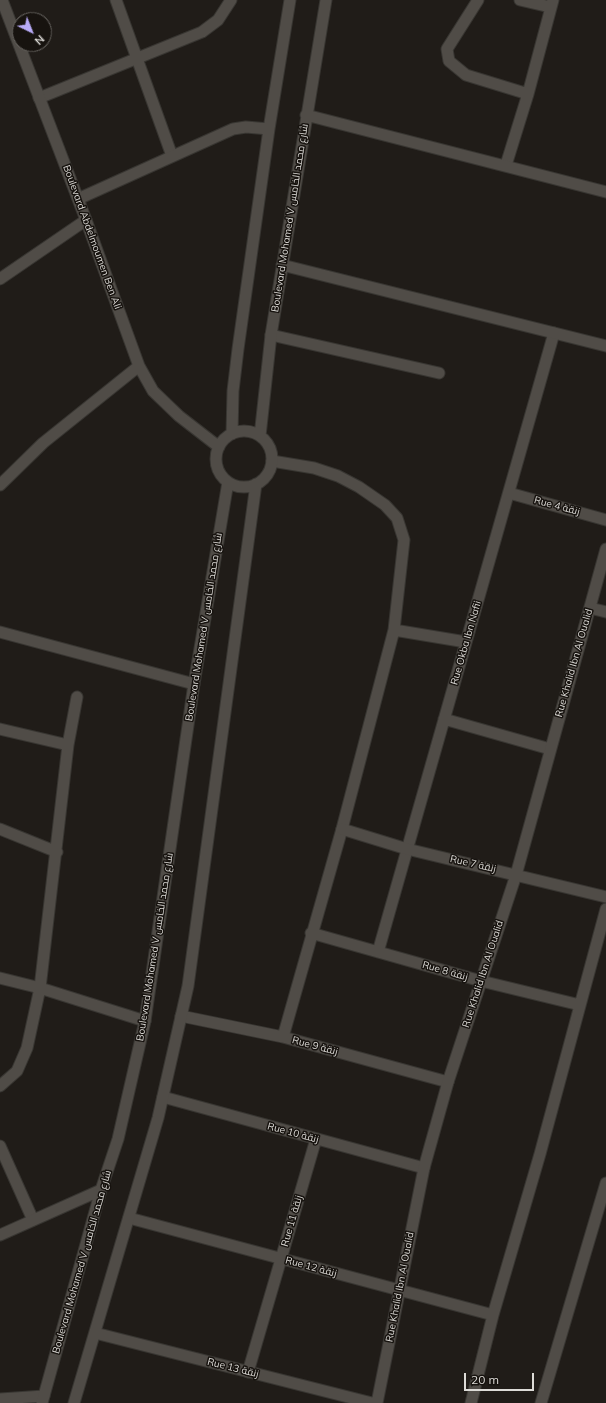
<!DOCTYPE html>
<html>
<head>
<meta charset="utf-8">
<style>
	body { margin:0 }
	#map { position:relative; width:606px; height:1403px; overflow:hidden; background:#201c18; font-family:Mulish,sans-serif }
	canvas { display:block }
	.north { position:absolute; left:12px; top:12px; width:40px; height:40px; box-sizing:border-box; background:#17130f; border:1px solid #66635f; border-radius:50%; rotate:137deg; font-size:11px; font-weight:700; line-height:16px; text-align:center; color:#dddbd7 }
	.north::after { content:''; display:block; margin:auto; width:14px; height:18px; background:#b8abf7; clip-path:polygon(50% 0,100% 100%,50% 72%,0 100%) }
	.scale { position:absolute; left:464px; top:1373px; width:70px; height:18px; box-sizing:border-box; border:2px solid #dddbd7; border-top:0; padding-left:5px; font-size:12px; line-height:14px; white-space:nowrap; color:#dddbd7; -webkit-text-stroke:3px #17130f; paint-order:stroke }
</style>
</head>
<body>
<div id="map">
<canvas width="606" height="1403"></canvas>
<div class="north">N</div>
<div class="scale">20 m</div>
</div>
<script>
const ctx = document.querySelector('canvas').getContext('2d');
ctx.lineJoin = 'round';
const poly = rows => new Path2D(rows.map(r => 'M' + r).join(''));
function strokePath(path, color, width, dash) { ctx.strokeStyle = color; ctx.lineWidth = width; ctx.lineCap = dash ? 'butt' : 'round'; ctx.setLineDash(dash || []); ctx.stroke(path); }
function write(font, color, halo, rows, align = 'center') {
  ctx.font = font + ' Mulish,Cairo,sans-serif'; ctx.lineWidth = 3; ctx.setLineDash([]); ctx.textBaseline = 'middle'; ctx.strokeStyle = halo; ctx.fillStyle = color; for (const [text, x, y, turn = 0] of rows) {
    ctx.save(); ctx.translate(x, y); ctx.rotate((+turn || 0) * Math.PI / 180); ctx.textAlign = isNaN(turn) ? turn : align; if (halo) ctx.strokeText(text, 0, 0); ctx.fillText(text, 0, 0); ctx.restore();
  }
}
const service = poly([
	[116,0,172,156],
	[478,0,447,49,449,61,466,75,528,94],
	[520,0,550,7],
	[39,98,202,32,218,20,231,0],
	[506,165,528,94,553,0],
	[0,279,86,220],
	[271,335,439,373],
	[272,461,314,468,338,476,359,487,385,505,397,518,404,540,394,630,342,829,283,1037],
	[509,493,606,520],
	[394,630,466,642],
	[0,632,194,684],
	[444,719,550,749],
	[0,729,68,745],
	[0,829,57,852],
	[311,933,481,981,580,1005],
	[378,952,554,333],
	[0,978,40,988,145,1021],
	[181,1016,283,1037,448,1082],
	[0,1086,17,1071,27,1048,40,988,68,745,77,697],
	[163,1097,424,1168],
	[0,1146,33,1220],
	[129,1218,493,1315],
	[248,1372,316,1139],
	[0,1399,44,1396],
	[471,1403,493,1315,540,1154,606,909]
]);
const minor = poly([
	[2,0,86,220,139,366,153,391,179,416,219,447],
	[306,115,606,192],
	[78,199,233,129,246,127,269,129],
	[282,265,606,346],
	'216 459a28 28 0 1 1 56 0a28 28 0 1 1-56 0Z',
	[232,434,233,391,238,349,269,129,290,0],
	[260,436,271,335,326,0],
	[0,485,43,443,139,366],
	[590,608,606,612],
	[342,829,407,849,606,897],
	[0,1235,101,1190],
	[95,1333,372,1403],
	[42,1403,101,1190,118,1139,145,1021,194,684,228,482],
	[74,1403,158,1118,188,986,256,484],
	[377,1403,424,1168,448,1082,516,875,606,549],
	[541,1403,606,1183]
]);
const streetNames = [
	["Boulevard Mohamed V شارع محمد الخامس",290,218,-81],
	["Boulevard Abdelmoumen Ben Ali",92,237,70],
	["Rue 4 زنقة",557,506,15],
	["Boulevard Mohamed V شارع محمد الخامس",204,627,-81],
	["Rue Okba Ibn Nafii",466,643,-74],
	["Rue Khalid Ibn Al Oualid",574,663,-74],
	["Rue 7 زنقة",473,864,13],
	["Boulevard Mohamed V شارع محمد الخامس",155,947,-81],
	["Rue 8 زنقة",445,971,16],
	["Rue Khalid Ibn Al Oualid",483,974,-72],
	["Rue 9 زنقة",315,1046,15],
	["Rue 10 زنقة",293,1133,15],
	["Rue 11 زنقة",292,1221,-74],
	["Boulevard Mohamed V شارع محمد الخامس",82,1262,-74],
	["Rue 12 زنقة",311,1267,15],
	["Rue Khalid Ibn Al Oualid",400,1287,-79],
	["Rue 13 زنقة",233,1368,14]
];
strokePath(service, '#383632', 13);
strokePath(minor, '#383632', 13);
strokePath(service, '#504c47', 11);
strokePath(minor, '#504c47', 11);
write('10px', '#dddbd7', '#17130f', streetNames);
</script>
</body>
</html>
